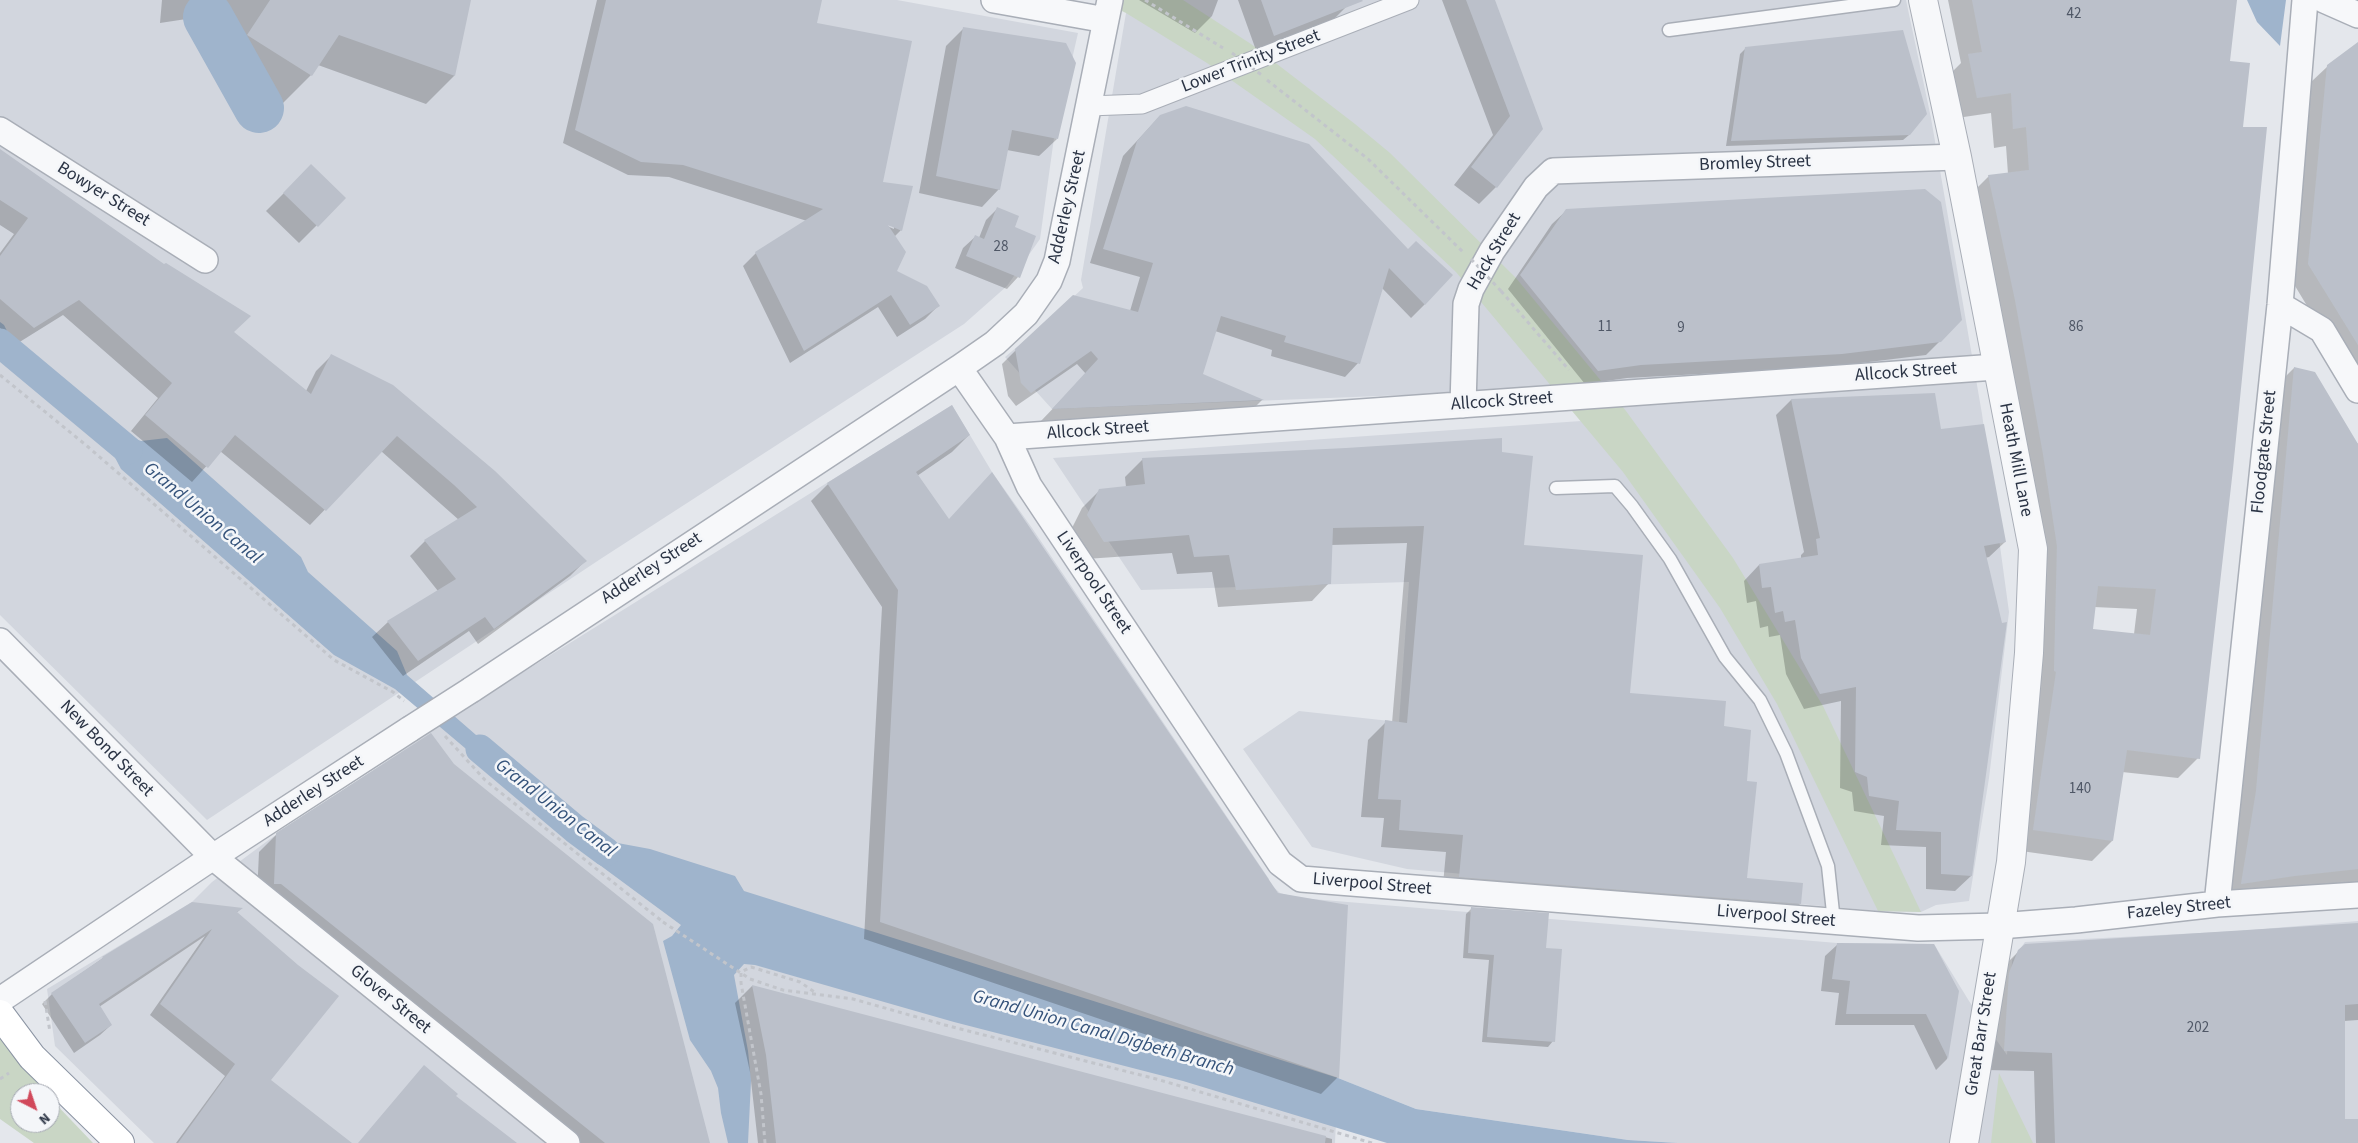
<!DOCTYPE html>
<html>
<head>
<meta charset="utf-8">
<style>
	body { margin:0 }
	#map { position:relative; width:2358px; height:1143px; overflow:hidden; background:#e4e7ec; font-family:"Source Sans 3",sans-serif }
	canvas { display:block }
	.north { position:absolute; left:10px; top:1083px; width:50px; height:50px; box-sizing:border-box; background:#f4f6f9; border:1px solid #a4a8b1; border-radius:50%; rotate:139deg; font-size:14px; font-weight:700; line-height:20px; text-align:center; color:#2b3445 }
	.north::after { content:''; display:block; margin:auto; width:18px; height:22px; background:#d1495b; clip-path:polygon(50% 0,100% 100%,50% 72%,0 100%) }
</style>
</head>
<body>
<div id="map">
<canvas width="2358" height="1143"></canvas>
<div class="north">N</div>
</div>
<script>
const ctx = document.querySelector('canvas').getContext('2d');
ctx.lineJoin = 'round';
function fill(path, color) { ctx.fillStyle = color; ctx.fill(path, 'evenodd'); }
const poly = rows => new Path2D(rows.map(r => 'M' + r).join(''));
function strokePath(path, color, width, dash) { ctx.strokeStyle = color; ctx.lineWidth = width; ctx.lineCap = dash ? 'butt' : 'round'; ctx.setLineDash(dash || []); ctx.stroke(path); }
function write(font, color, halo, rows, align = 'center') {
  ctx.font = font + ' "Source Sans 3",sans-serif'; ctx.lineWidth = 5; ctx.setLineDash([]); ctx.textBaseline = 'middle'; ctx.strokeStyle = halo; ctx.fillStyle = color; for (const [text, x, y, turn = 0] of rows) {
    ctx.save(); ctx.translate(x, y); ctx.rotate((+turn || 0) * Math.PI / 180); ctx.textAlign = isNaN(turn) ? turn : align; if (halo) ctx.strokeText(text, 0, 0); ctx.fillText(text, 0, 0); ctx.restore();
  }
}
const built = poly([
	[0,0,897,0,1078,33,1054,138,1040,239,1007,286,964,324,602,558,207,820,0,615],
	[1126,0,1906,0,1931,118,1982,414,2009,612,1989,778,1969,901,1936,905,1921,912,1878,911,1407,869,1312,847,1243,749,1299,711,1399,722,1409,582,1141,590,1053,458,1581,421,1555,389,1052,409,1005,357,1042,326,1083,288,1081,280,1126,13],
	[952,405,992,472,1032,528,1269,879,1268,882,1280,893,1300,898,1837,943,1934,944,1969,1001,2007,1055,2012,960,2025,942,2238,931,2358,921,2358,1143,1678,1143,1628,1140,1416,1109,1338,1078,1335,1143,154,1143,55,1046,47,989,192,902,212,882,270,839,472,704]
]);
const green = poly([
	[1099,0,1183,0,1251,44,1355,124,1390,153,1516,278,1626,411,1733,558,1823,706,1921,912,1878,911,1777,704,1720,608,1623,472,1456,272,1315,139,1207,63,1126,13],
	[0,1035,46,1093,20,1093,20,1123,50,1123,50,1098,93,1143,34,1143,0,1119],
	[1999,1073,2033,1143,1991,1143]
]);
const water = poly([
	[2247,0,2286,0,2280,46,2257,22],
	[0,322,4,325,23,363,0,354],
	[98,425,141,441,167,438,301,557,308,572,397,651,407,675,491,748,501,766,478,759,395,689,334,655,121,469],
	[575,829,596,839,650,849,735,876,744,891,1338,1078,1416,1109,1628,1140,1678,1143,1387,1143,1183,1081,954,1022,755,965,744,964,734,975,748,1051,751,1081,748,1143,728,1143,721,1113,718,1088,711,1071,690,1040,663,941,672,936,681,925,597,863]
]);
const shadow = poly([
	[162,0,470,0,454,76,426,104,318,65,311,75,283,103,220,63,238,36,193,18,160,23],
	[597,0,821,0,816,24,901,230,894,237,895,272,938,306,925,319,897,337,878,307,790,363,743,266,756,253,807,221,669,177,628,175,563,143],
	[882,224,894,226,894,229],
	[1139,0,1218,0,1212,16,1195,33],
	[1238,0,1345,0,1347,6,1330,23,1257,53],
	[1442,0,1494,0,1541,128,1496,187,1479,204,1454,185,1493,135],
	[1948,0,2236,0,2229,62,2241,128,2198,758,2178,778,2122,772,2112,841,2092,861,2014,850,2037,567,1969,196,1989,176,2008,174,2006,146,1994,148,1991,113,1957,118,1949,75,1961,63],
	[2094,607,2137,609,2134,634,2092,630],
	[964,28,1057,139,1039,156,1007,150,999,189,982,207,919,193,946,46],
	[2358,44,2358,390,2292,281,2311,82,2328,66],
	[1746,48,1909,135,1903,140,1726,146,1740,54],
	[1160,116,1309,145,1425,304,1411,318,1382,288,1358,363,1345,377,1271,356,1272,350,1215,331,1201,375,1262,400,1249,413,1040,422,1086,374,1077,364,1016,406,1008,396,1002,364,1016,350,1130,311,1140,277,1090,263,1123,156],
	[0,151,306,391,316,371,331,356,585,561,570,576,478,644,469,631,403,676,372,637,388,622,438,591,410,556,425,541,459,520,381,451,310,525,220,451,192,482,131,431,158,398,63,315,18,343,0,328,0,253,14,234,0,225],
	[311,166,344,198,299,243,266,211],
	[997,209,1013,228,1018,277,1007,289,955,268,963,248,975,237,979,238,986,220],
	[1566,211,1961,320,1926,355,1828,367,1627,378,1585,384,1508,289,1552,224],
	[2294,368,2358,444,2358,885,2224,901,2277,385],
	[1934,394,1940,430,2005,542,1989,557,1985,558,1971,876,1955,891,1926,889,1926,847,1881,845,1884,816,1854,811,1852,792,1840,788,1841,701,1804,709,1786,674,1780,635,1769,637,1768,626,1760,628,1756,601,1747,603,1744,581,1759,565,1801,559,1801,555,1804,552,1776,415,1791,400],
	[969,435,952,452,917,476,1338,1077,1321,1094,864,939,882,607,811,501,828,484],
	[1346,450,1501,454,1522,546,1629,694,1723,727,1746,782,1746,879,1800,904,1782,922,1442,895,1446,852,1381,847,1384,818,1361,817,1368,740,1386,722,1392,723,1407,543,1331,545,1329,583,1312,601,1218,607,1212,572,1177,574,1172,553,1086,559,1069,534,1082,508,1100,490,1126,487,1125,477,1143,459],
	[277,834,709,1143,566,1143,257,896,259,852],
	[1472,908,1545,949,1553,1041,1548,1047,1482,1042,1489,960,1463,958,1466,914],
	[241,909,236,913,269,1080,350,1143,176,1143,225,1076,150,1015,205,936,99,1007,111,1025,100,1035,74,1053,42,1004,52,994,103,958],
	[2358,924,2358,1020,2344,1021,2344,1121,2358,1120,2358,1143,2036,1143,2034,1071,1986,1070,2000,970,2019,951],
	[1837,945,1957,991,1947,1059,1936,1070,1914,1025,1835,1025,1839,993,1821,991,1825,956],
	[752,986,1332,1139,1332,1143,758,1143,750,1072,735,1003]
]);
const canal = poly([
	[0,343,128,450],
	[480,749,575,829,606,852]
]);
const river = poly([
	[208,17,259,108]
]);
const building = poly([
	[270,0,471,0,455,76,339,35,312,76,247,35],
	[606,0,822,0,817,23,912,41,883,182,913,186,902,231,888,225,906,252,897,271,927,286,940,306,910,325,891,295,804,351,755,252,823,209,683,165,641,162,575,130],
	[1261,0,1362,0,1363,1,1274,36],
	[1466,0,1495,0,1543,129,1497,188,1471,167,1510,116],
	[1972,0,2237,0,2230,61,2250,63,2243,127,2267,127,2233,469,2200,759,2127,750,2113,841,2033,830,2056,672,2054,671,2057,546,2043,454,2015,300,1988,175,2029,170,2026,127,2013,129,2011,93,1977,98,1968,54,1982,52],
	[2098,586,2156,589,2150,635,2093,629],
	[963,27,1066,43,1076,63,1058,139,1012,130,1000,190,936,176],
	[1903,30,1927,114,1910,135,1731,141,1745,47],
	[2358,42,2358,345,2308,264,2327,65],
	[1186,106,1309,144,1408,249,1416,241,1453,275,1425,305,1389,268,1360,364,1284,342,1286,336,1221,316,1203,374,1264,400,1052,409,1098,359,1091,351,1031,393,1021,383,1015,349,1073,295,1138,312,1153,263,1103,249,1137,141,1160,115],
	[0,149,164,264,166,263,251,316,234,332,311,394,331,354,393,385,495,471,587,561,494,629,485,617,418,661,387,621,456,579,424,540,477,507,454,485,397,436,326,511,235,435,208,468,145,415,172,383,79,300,34,328,0,299,0,256,28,218,0,200],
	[311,164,346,198,318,227,283,193],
	[1925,189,1941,202,1962,320,1941,342,1842,354,1641,365,1598,371,1520,275,1566,209],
	[997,207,1019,216,1015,227,1036,236,1020,278,966,256,975,235,984,239],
	[2294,367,2315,372,2358,444,2358,869,2294,876,2241,884,2256,791],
	[1935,393,1941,429,1984,424,2006,542,1984,546,2002,623,2007,622,1972,876,1941,874,1941,832,1896,830,1899,801,1869,796,1867,777,1855,772,1856,687,1820,694,1801,658,1795,620,1785,622,1783,611,1775,613,1771,587,1762,588,1759,564,1818,555,1816,539,1820,538,1791,399],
	[952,405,970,435,916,472,949,519,992,472,1278,893,1348,905,1339,1078,880,922,898,590,827,483],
	[1502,438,1502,452,1533,456,1524,545,1643,555,1630,693,1726,701,1724,726,1751,730,1747,781,1757,782,1747,878,1803,883,1801,904,1459,877,1463,835,1399,830,1401,800,1378,799,1385,720,1407,723,1424,526,1333,528,1331,584,1236,590,1229,555,1194,557,1189,535,1104,542,1087,515,1099,489,1145,484,1142,458,1346,448],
	[431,733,454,764,653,924,710,1143,605,1143,281,884,274,884,276,833],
	[192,902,243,908,237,912,298,965,339,996,271,1080,352,1143,178,1143,235,1064,160,1004,212,929,99,1004,112,1025,85,1043,51,993,103,958,102,957],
	[1471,907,1549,913,1546,948,1562,949,1555,1042,1487,1037,1494,955,1468,953],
	[2358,923,2358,1004,2345,1005,2345,1119,2358,1119,2358,1143,2055,1143,2052,1053,2004,1051,2009,973,2018,950,2025,944],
	[1837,943,1934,944,1959,991,1948,1059,1926,1014,1846,1014,1850,981,1832,979],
	[752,985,1326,1136,1325,1143,776,1143,766,1055],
	[424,1065,458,1094,456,1096,517,1143,358,1143]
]);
const path = poly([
	[1145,0,1223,48],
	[1267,80,1368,159,1463,252],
	[1501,291,1569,370],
	[0,375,87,446,334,660,393,692,404,701],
	[445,736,485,780,663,922],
	[750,979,783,990,853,999,945,1025,1160,1080,1372,1143],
	[45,1001,50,1032],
	[0,1079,9,1073],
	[765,1143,761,1094,741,983,741,972,751,967,800,982,816,993]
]);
const service = poly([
	[1669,30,1894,0],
	[1556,488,1615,486,1632,506,1670,559,1725,657,1760,700,1786,753,1828,866,1834,922]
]);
const pedestrian = poly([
	[1089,106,1142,104,1409,0]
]);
const minor = poly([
	[994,0,1106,20],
	[2324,0,2358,15],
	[0,130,205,260],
	[2280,305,2322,330,2358,390],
	[959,368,1007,437,1029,486,1280,863,1301,879,1918,928,1999,926,2076,920,2217,904,2358,895],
	[1463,405,1466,304,1471,289,1492,251,1536,187,1553,171,1957,157],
	[1007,437,1996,367],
	[0,641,213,857,567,1143],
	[471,690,959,368,995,343,1026,314,1049,281,1057,261,1110,0],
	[2217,904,2280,305,2305,0],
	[0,1000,213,857,410,729]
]);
const tertiary = poly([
	[1923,0,1957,157,2033,549,2029,653,2011,862,1964,1143]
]);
const trunk = poly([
	[0,1014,32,1057,120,1143]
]);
const pathBridge = poly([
	[1232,53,1263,76],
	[1471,259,1501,291],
	[663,922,750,979]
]);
const minorBridge = poly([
	[410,729,471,690]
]);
const numberNames = [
	["42",2074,15],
	["28",1001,248],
	["11",1605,328],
	["86",2076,328],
	["9",1681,329],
	["140",2080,790],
	["202",2198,1029]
];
const streetNames = [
	["Lower Trinity Street",1251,62,-21],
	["Bromley Street",1755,164,-2],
	["Bowyer Street",103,195,32],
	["Adderley Street",1068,207,-77],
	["Hack Street",1495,252,-59],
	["Allcock Street",1906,373,-4],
	["Allcock Street",1502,402,-4],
	["Allcock Street",1098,431,-4],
	["Floodgate Street",2265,452,-84],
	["Heath Mill Lane",2015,460,79],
	["Adderley Street",652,569,-33],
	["Liverpool Street",1093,583,56],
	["New Bond Street",106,749,46],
	["Adderley Street",314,792,-33],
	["Liverpool Street",1372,885,5],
	["Fazeley Street",2179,909,-6],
	["Liverpool Street",1776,917,5],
	["Glover Street",390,1000,39],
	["Great Barr Street",1982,1034,-81]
];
const waterNames = [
	["Grand Union Canal",202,514,40],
	["Grand Union Canal",555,809,38],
	["Grand Union Canal Digbeth Branch",1103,1034,16]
];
fill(built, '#d2d6de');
fill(green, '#c9d6c5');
fill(water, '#9fb4cc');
fill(shadow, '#0003');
strokePath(canal, '#9fb4cc', 29);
strokePath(river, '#9fb4cc', 50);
fill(building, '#bbc0ca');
strokePath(service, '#a9aeb7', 15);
strokePath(pedestrian, '#a9aeb7', 21);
strokePath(minor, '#a9aeb7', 28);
strokePath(tertiary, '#a9aeb7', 30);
strokePath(trunk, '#8b94a3', 30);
strokePath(path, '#c2c5cb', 3, [4, 4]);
strokePath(service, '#f7f8fa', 12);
strokePath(pedestrian, '#f7f8fa', 19);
strokePath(minor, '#f7f8fa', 25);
strokePath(tertiary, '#f7f8fa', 28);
strokePath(trunk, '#fff', 28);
strokePath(minorBridge, '#a9aeb7', 28, []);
strokePath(pathBridge, '#c2c5cb', 3, [4, 4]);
strokePath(minorBridge, '#f7f8fa', 25);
write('15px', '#4f5766', null, numberNames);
write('18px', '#2b3445', '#f4f6f9', streetNames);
write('italic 19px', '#34527a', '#f4f6f9', waterNames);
</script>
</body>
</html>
